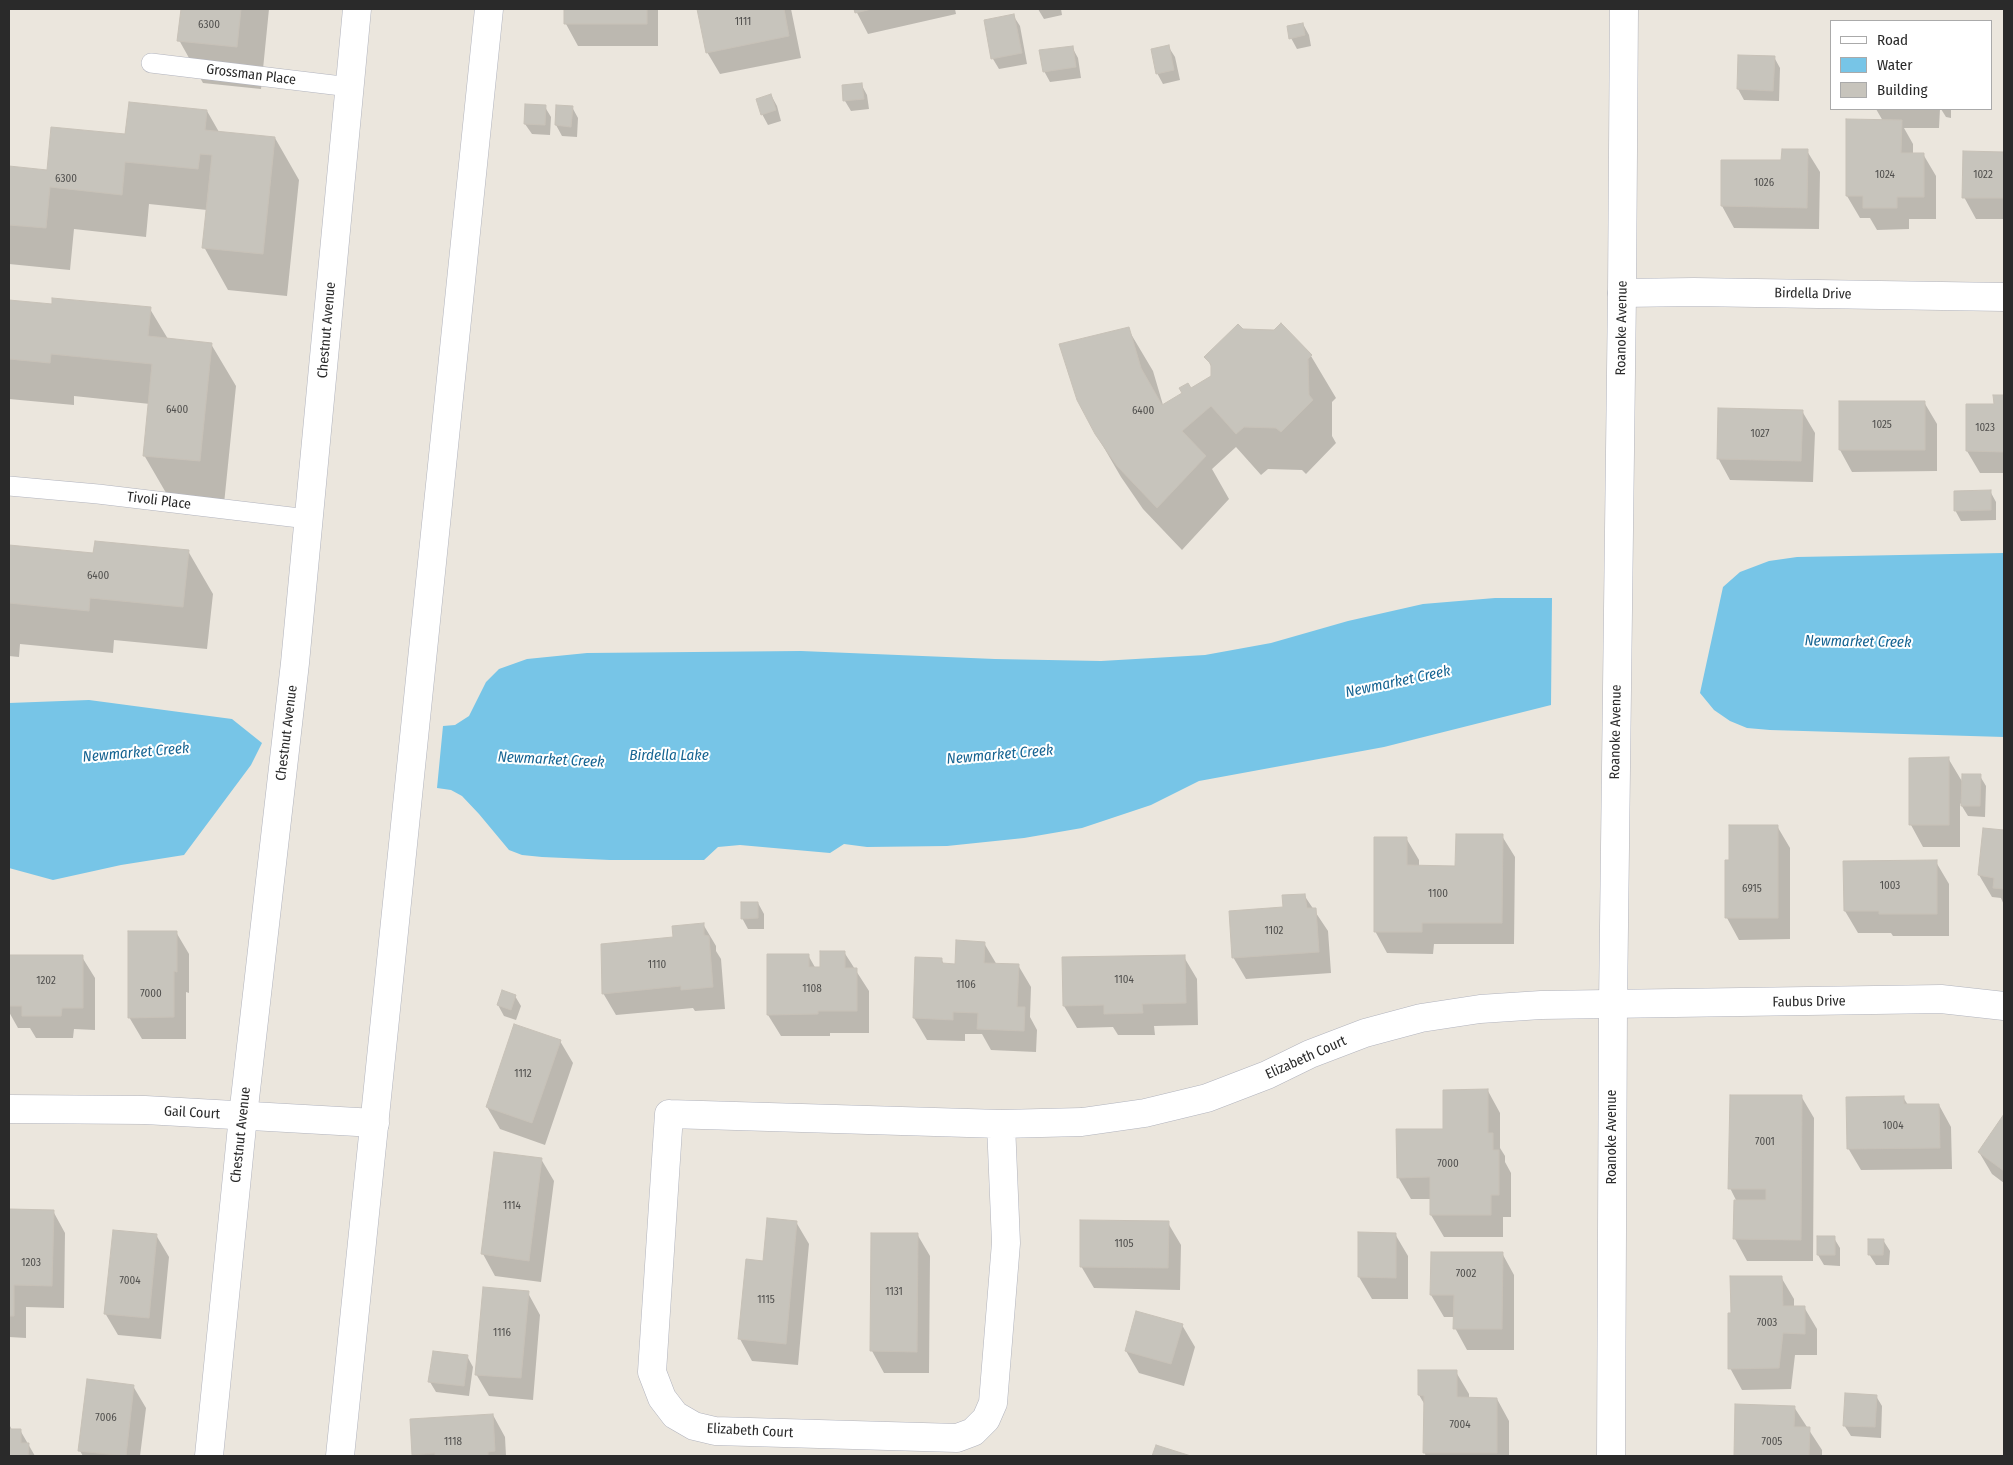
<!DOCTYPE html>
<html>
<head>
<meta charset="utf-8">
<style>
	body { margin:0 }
	#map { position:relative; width:2013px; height:1465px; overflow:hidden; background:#ebe6dd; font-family:"Fira Sans Condensed",sans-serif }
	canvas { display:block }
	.frame { position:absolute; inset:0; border:10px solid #2a2a2a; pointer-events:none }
	.legend { position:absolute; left:1830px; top:20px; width:162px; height:90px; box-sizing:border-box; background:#fff; border:1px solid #aaa; margin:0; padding:6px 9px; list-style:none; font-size:15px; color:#2a2a2a }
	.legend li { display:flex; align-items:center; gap:10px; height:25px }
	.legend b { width:25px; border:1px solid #aaa }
</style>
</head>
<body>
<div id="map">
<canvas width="2013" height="1465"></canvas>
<div class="frame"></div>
<ul class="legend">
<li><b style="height:6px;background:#fff"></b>Road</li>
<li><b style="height:14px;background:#77c5e7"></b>Water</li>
<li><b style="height:14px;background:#c7c4bc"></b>Building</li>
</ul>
</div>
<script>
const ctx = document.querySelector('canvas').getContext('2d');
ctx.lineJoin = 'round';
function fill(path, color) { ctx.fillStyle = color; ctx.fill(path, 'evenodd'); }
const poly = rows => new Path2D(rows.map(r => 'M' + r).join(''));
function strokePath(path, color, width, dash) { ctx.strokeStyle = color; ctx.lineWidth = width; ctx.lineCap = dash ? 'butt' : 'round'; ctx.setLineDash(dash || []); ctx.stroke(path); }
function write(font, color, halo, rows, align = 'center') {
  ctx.font = font + ' "Fira Sans Condensed",sans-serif'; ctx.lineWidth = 4; ctx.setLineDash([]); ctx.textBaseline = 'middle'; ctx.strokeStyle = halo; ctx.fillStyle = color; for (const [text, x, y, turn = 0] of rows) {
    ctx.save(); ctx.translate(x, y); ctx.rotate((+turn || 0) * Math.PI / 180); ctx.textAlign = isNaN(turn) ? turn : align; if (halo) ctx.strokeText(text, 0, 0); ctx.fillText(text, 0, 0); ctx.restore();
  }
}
const water = poly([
	[2004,553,2004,737,1770,730,1747,728,1730,721,1714,710,1700,693,1723,587,1740,572,1769,561,1797,557],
	[1495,598,1552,598,1551,705,1384,747,1199,781,1151,805,1082,828,1024,838,947,846,867,847,844,844,830,853,740,845,718,847,704,860,610,860,542,857,522,855,509,850,479,814,462,796,451,790,437,788,443,726,455,725,469,716,486,682,499,669,527,659,587,653,801,651,995,659,1101,661,1205,655,1271,643,1348,621,1423,604],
	[89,700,232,719,262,743,251,765,184,855,121,865,53,880,9,868,9,703]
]);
const shadow = poly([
	[182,9,269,9,261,89,203,83,179,40],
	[566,9,658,9,658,46,578,46,566,24],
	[698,9,791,9,801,58,720,74,707,52],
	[855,9,955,9,956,14,868,34],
	[1038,9,1061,9,1062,15,1044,19],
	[1013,15,1020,26,1027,64,999,69,993,59,985,21],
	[1303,24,1309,35,1311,46,1297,49,1291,38],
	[1168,46,1175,57,1180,80,1163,84,1157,73],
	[1072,47,1078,58,1081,78,1050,82,1044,71],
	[1739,56,1774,57,1780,68,1779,101,1744,100,1738,89],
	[861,84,867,95,869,109,851,111,845,101],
	[771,95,777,106,781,121,768,125,762,114],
	[545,107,551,117,550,135,532,134,525,124],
	[572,107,578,118,577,137,562,136,556,125],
	[1876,109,1940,109,1939,128,1904,128,1913,144,1913,154,1923,154,1936,176,1936,219,1909,219,1909,229,1877,230,1870,218,1860,218,1847,196,1848,121,1883,121],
	[1941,109,1951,109,1951,118,1946,117],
	[207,111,219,132,275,138,299,180,287,296,228,290,204,247,207,210,149,204,146,237,74,229,70,270,9,264,9,167,48,171,127,136],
	[1807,151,1820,172,1819,229,1734,228,1722,206,1783,162],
	[1964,153,2004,153,2004,219,1976,219,1964,197],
	[9,301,53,305,150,309,168,339,211,344,236,386,224,504,169,498,144,455,150,404,74,396,74,405,9,399],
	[1128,329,1153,371,1163,405,1212,376,1212,368,1206,357,1242,330,1311,356,1336,398,1332,402,1332,436,1336,443,1306,474,1302,470,1268,469,1261,475,1236,447,1212,469,1229,499,1182,550,1143,509,1121,477,1096,434],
	[1995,396,2004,396,2004,473,1980,473,1967,451,1967,406,1995,405],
	[1924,402,1937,424,1937,471,1852,472,1840,450],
	[1802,411,1815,433,1813,482,1730,480,1718,458],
	[1990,491,1996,502,1996,520,1961,521,1955,510],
	[9,546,95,555,188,551,213,594,207,649,114,640,113,653,20,644,19,657,9,656],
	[1948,758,1963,783,1980,776,1986,786,1985,817,1968,816,1960,803,1960,847,1923,847,1911,825],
	[1777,826,1790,848,1790,939,1739,940,1727,918,1730,862],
	[1984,829,2004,832,2004,905,2001,898,1992,897,1979,875],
	[1502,836,1515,857,1514,944,1434,944,1433,954,1387,953,1375,931,1406,838,1419,860,1419,867,1457,867],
	[1845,862,1936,862,1949,884,1949,936,1893,936,1891,933,1858,933,1845,911],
	[1304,895,1328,931,1331,973,1246,979,1233,957,1285,908],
	[758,903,764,914,764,929,748,929,742,918],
	[703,924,716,946,716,951,721,959,725,1009,695,1011,693,1008,616,1015,603,993,675,939],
	[176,932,189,954,189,993,186,992,186,1039,142,1039,129,1017],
	[984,943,997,965,1018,965,1031,987,1030,1017,1037,1030,1036,1052,991,1050,982,1034,965,1034,965,1041,927,1040,914,1018,941,959,944,964,956,965],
	[844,952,869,991,869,1033,830,1033,830,1036,781,1036,768,1015,808,955,816,969,822,969],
	[9,956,82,957,95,978,95,1030,74,1029,73,1038,36,1038,30,1028,18,1028,9,1012],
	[1184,957,1197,979,1198,1025,1154,1026,1155,1035,1118,1035,1113,1027,1077,1028,1064,1006],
	[515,996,521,1006,516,1020,504,1016,498,1005],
	[515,1026,560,1041,573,1063,545,1145,500,1129,487,1107],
	[1488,1091,1500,1113,1500,1148,1505,1156,1505,1162,1511,1173,1511,1217,1503,1217,1503,1237,1444,1237,1431,1215,1431,1199,1411,1199,1398,1177,1444,1130],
	[1801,1096,1814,1118,1813,1261,1747,1261,1735,1239,1735,1202,1737,1202,1730,1188],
	[1903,1097,1908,1105,1939,1105,1951,1127,1952,1169,1861,1170,1848,1148],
	[2004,1116,2004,1183,1992,1174,1979,1152],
	[541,1159,554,1181,541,1282,495,1276,483,1254],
	[9,1211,53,1211,65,1233,64,1308,26,1307,26,1338,9,1337],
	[796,1222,809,1244,798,1365,752,1361,740,1339,747,1261,764,1262],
	[1168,1223,1181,1245,1180,1290,1094,1288,1081,1266],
	[917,1234,930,1256,929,1373,884,1373,872,1351],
	[1359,1234,1395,1234,1408,1256,1408,1299,1372,1299,1359,1277],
	[156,1235,169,1257,161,1339,118,1335,105,1313],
	[1834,1238,1840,1248,1840,1266,1824,1265,1818,1255],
	[1883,1240,1890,1251,1889,1265,1876,1265,1869,1254],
	[1502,1253,1514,1275,1514,1350,1467,1350,1455,1328,1455,1317,1444,1317,1431,1295],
	[1781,1277,1794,1299,1794,1307,1804,1307,1817,1329,1817,1355,1795,1355,1791,1389,1742,1390,1730,1368],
	[528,1293,540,1315,533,1400,489,1396,476,1374],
	[1182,1325,1195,1347,1184,1386,1139,1373,1126,1351],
	[467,1356,473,1367,469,1396,436,1392,430,1382],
	[1456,1372,1469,1394,1469,1398,1497,1399,1509,1421,1509,1456,1426,1456,1424,1452,1425,1405,1419,1395],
	[133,1386,146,1408,140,1456,83,1456,80,1451],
	[1876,1396,1882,1406,1881,1438,1851,1436,1844,1425],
	[1737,1405,1794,1407,1822,1450,1822,1456,1735,1456],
	[493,1415,505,1437,506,1456,414,1456,413,1454],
	[9,1424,12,1430,20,1430,35,1456,9,1456]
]);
const building = poly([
	[181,9,241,9,237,47,177,41,181,9],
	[564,9,647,9,647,24,564,24,564,9],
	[697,9,784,9,789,36,706,53,697,9],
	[854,9,872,9,855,13,854,9],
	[1014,14,1022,53,991,59,984,20,1014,14],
	[1303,23,1305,35,1289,39,1287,26,1303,23],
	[1169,45,1174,70,1156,74,1151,49,1169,45],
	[1073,46,1076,67,1043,72,1039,50,1073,46],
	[1738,55,1775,56,1773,91,1737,89,1738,55],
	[862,83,864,99,843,101,842,85,862,83],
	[771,94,776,110,761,115,756,99,771,94],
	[129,102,207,110,205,130,275,137,263,254,202,248,212,155,200,154,198,169,125,162,122,195,50,187,46,228,9,225,9,166,47,170,51,127,125,134,129,102],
	[525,104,546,105,545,125,524,124,525,104],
	[556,105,573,106,571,127,555,125,556,105],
	[1846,119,1902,120,1901,153,1924,153,1924,197,1897,197,1897,208,1863,208,1863,196,1846,196,1846,119],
	[1782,149,1808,149,1807,208,1721,206,1721,160,1781,160,1782,149],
	[1963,151,2004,152,2004,198,1962,198,1963,151],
	[52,298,151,307,148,336,212,343,200,461,143,456,152,364,51,354,50,363,9,359,9,300,52,304,52,298],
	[1281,323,1312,355,1308,359,1309,395,1313,400,1281,432,1276,428,1244,427,1236,434,1211,406,1182,431,1206,456,1157,508,1117,466,1095,434,1077,400,1059,344,1129,327,1141,368,1162,405,1182,393,1179,388,1188,383,1191,388,1211,376,1211,364,1204,357,1238,324,1243,329,1274,330,1281,323],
	[1993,395,2004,395,2004,452,1966,451,1966,404,1994,404,1993,395],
	[1839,401,1925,401,1925,450,1839,450,1839,401],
	[1718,408,1803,410,1801,461,1717,459,1718,408],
	[1991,490,1991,510,1954,511,1954,491,1991,490],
	[95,541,189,550,183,607,90,598,89,611,9,603,9,545,93,553,95,541],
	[1949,757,1949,825,1909,825,1909,758,1949,757],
	[1962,774,1981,774,1980,806,1961,806,1962,774],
	[1729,825,1778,825,1778,918,1725,918,1725,860,1729,860,1729,825],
	[1983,828,2004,830,2004,889,1993,888,1994,878,1978,875,1983,828],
	[1456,834,1503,834,1502,923,1422,923,1422,932,1374,932,1374,837,1407,837,1407,865,1455,866,1456,834],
	[1937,860,1937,914,1879,914,1879,911,1844,911,1843,861,1937,860],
	[1305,894,1307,908,1316,908,1319,952,1232,958,1229,911,1283,907,1282,895,1305,894],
	[741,902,758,902,758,918,741,919,741,902],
	[704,923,704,935,709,936,713,987,681,990,681,986,602,994,601,944,673,937,672,926,704,923],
	[128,931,177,931,177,972,174,971,174,1017,128,1018,128,931],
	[956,940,985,942,984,963,1019,964,1017,1007,1025,1007,1024,1031,977,1029,978,1013,953,1012,953,1020,913,1018,915,957,942,958,942,963,955,964,956,940],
	[820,951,845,951,845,968,857,968,857,1011,818,1011,818,1014,767,1015,767,954,809,954,809,967,820,967,820,951],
	[9,955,83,955,83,1008,62,1008,61,1016,22,1016,22,1006,9,1006,9,955],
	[1185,955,1186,1003,1142,1004,1143,1013,1104,1014,1104,1005,1063,1006,1062,957,1185,955],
	[502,990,516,995,511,1010,497,1005,502,990],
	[514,1024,561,1040,532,1123,486,1107,514,1024],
	[1488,1089,1488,1133,1493,1133,1493,1150,1499,1150,1499,1195,1491,1195,1491,1215,1430,1215,1430,1177,1397,1178,1396,1129,1443,1129,1443,1090,1488,1089],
	[1730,1095,1802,1095,1801,1240,1733,1239,1734,1200,1766,1200,1766,1189,1728,1189,1730,1095],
	[1904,1096,1904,1104,1939,1104,1940,1148,1847,1149,1846,1097,1904,1096],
	[2004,1114,2004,1171,1978,1152,2004,1114],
	[494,1152,542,1158,529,1261,481,1254,494,1152],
	[9,1209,54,1210,52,1286,14,1285,14,1316,9,1316,9,1209],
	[767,1218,797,1221,786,1344,738,1339,746,1259,763,1261,767,1218],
	[1080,1220,1169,1221,1168,1268,1080,1267,1080,1220],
	[113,1230,157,1234,149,1318,104,1314,113,1230],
	[1358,1232,1396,1233,1396,1278,1358,1277,1358,1232],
	[871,1233,918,1233,917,1352,870,1351,871,1233],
	[1817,1236,1835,1236,1835,1255,1817,1255,1817,1236],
	[1868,1239,1884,1239,1883,1255,1868,1255,1868,1239],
	[1431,1252,1503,1252,1502,1329,1453,1329,1454,1295,1430,1295,1431,1252],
	[1730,1276,1782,1276,1783,1306,1805,1306,1805,1334,1783,1333,1779,1368,1728,1369,1728,1313,1731,1313,1730,1276],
	[483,1287,529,1291,521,1378,475,1375,483,1287],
	[1136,1311,1183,1324,1171,1364,1125,1351,1136,1311],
	[433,1351,468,1355,464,1386,428,1382,433,1351],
	[1418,1370,1457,1370,1457,1397,1497,1398,1497,1453,1423,1453,1424,1396,1418,1395,1418,1370],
	[87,1379,134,1385,126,1456,78,1451,87,1379],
	[1845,1393,1877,1395,1875,1427,1843,1426,1845,1393],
	[1735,1404,1795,1406,1794,1427,1810,1427,1809,1456,1734,1456,1735,1404],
	[493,1414,495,1451,488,1452,488,1456,435,1456,435,1453,412,1455,410,1419,493,1414],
	[9,1429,21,1429,21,1443,29,1443,28,1456,9,1456,9,1429],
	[1156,1445,1191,1456,1152,1456,1156,1445]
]);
const lane = poly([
	[151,63,350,87],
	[9,486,98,494,308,519]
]);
const street = poly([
	[1622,293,1694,292,2004,297],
	[9,1109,145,1110,375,1123],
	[669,1114,1001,1124,1006,1243,993,1403,986,1419,973,1432,957,1438,715,1431,694,1426,675,1415,662,1398,652,1372,669,1114],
	[1001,1124,1082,1122,1145,1113,1207,1098,1267,1075,1310,1054,1365,1033,1421,1018,1480,1009,1541,1005,1941,999,2004,1006]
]);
const secondary = poly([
	[209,1456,243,1116,295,663,357,9],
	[340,1456,489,9],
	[1611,1456,1613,1005,1622,293,1624,9]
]);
const numberNames = [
	["1111",743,22],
	["6300",209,25],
	["1024",1885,175],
	["1022",1983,175],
	["6300",66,179],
	["1026",1764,183],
	["6400",177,410],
	["6400",1143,411],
	["1025",1882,425],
	["1023",1985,428],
	["1027",1760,434],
	["6400",98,576],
	["1003",1890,886],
	["6915",1752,889],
	["1100",1438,894],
	["1102",1274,931],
	["1110",657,965],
	["1104",1124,980],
	["1202",46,981],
	["1106",966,985],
	["1108",812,989],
	["7000",151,994],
	["1112",523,1074],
	["1004",1893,1126],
	["7001",1765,1142],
	["7000",1448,1164],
	["1114",512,1206],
	["1105",1124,1244],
	["1203",31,1263],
	["7002",1466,1274],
	["7004",130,1281],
	["1131",894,1292],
	["1115",766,1300],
	["7003",1767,1323],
	["1116",502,1333],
	["7006",106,1418],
	["7004",1460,1425],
	["1118",453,1442],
	["7005",1772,1442]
];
const streetNames = [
	["Grossman Place",251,75,7],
	["Birdella Drive",1813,294,1],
	["Roanoke Avenue",1622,328,-89],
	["Chestnut Avenue",327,330,-85],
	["Tivoli Place",159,501,7],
	["Roanoke Avenue",1616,732,-89],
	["Chestnut Avenue",287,733,-83],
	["Faubus Drive",1809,1002,-1],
	["Elizabeth Court",1306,1058,-24],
	["Gail Court",192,1113,3],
	["Chestnut Avenue",241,1135,-84],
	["Roanoke Avenue",1612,1137,-90],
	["Elizabeth Court",750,1431,3]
];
const waterNames = [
	["Newmarket Creek",1858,642,1],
	["Newmarket Creek",1398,682,-12],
	["Newmarket Creek",136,753,-5],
	["Newmarket Creek",1000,755,-5],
	["Birdella Lake",669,756],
	["Newmarket Creek",551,760,3]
];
fill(water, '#77c5e7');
fill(shadow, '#0003');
fill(building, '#c7c4bc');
strokePath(building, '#c7c1b7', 1);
strokePath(lane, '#b1b3bd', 20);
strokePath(street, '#b1b3bd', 29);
strokePath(secondary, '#b1b3bd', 29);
strokePath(lane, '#fff', 19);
strokePath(street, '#fff', 28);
strokePath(secondary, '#fff', 28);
write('11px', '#51504e', null, numberNames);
write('14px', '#2a2a2a', '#fff', streetNames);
write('italic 15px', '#166492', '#fff', waterNames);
</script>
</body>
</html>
